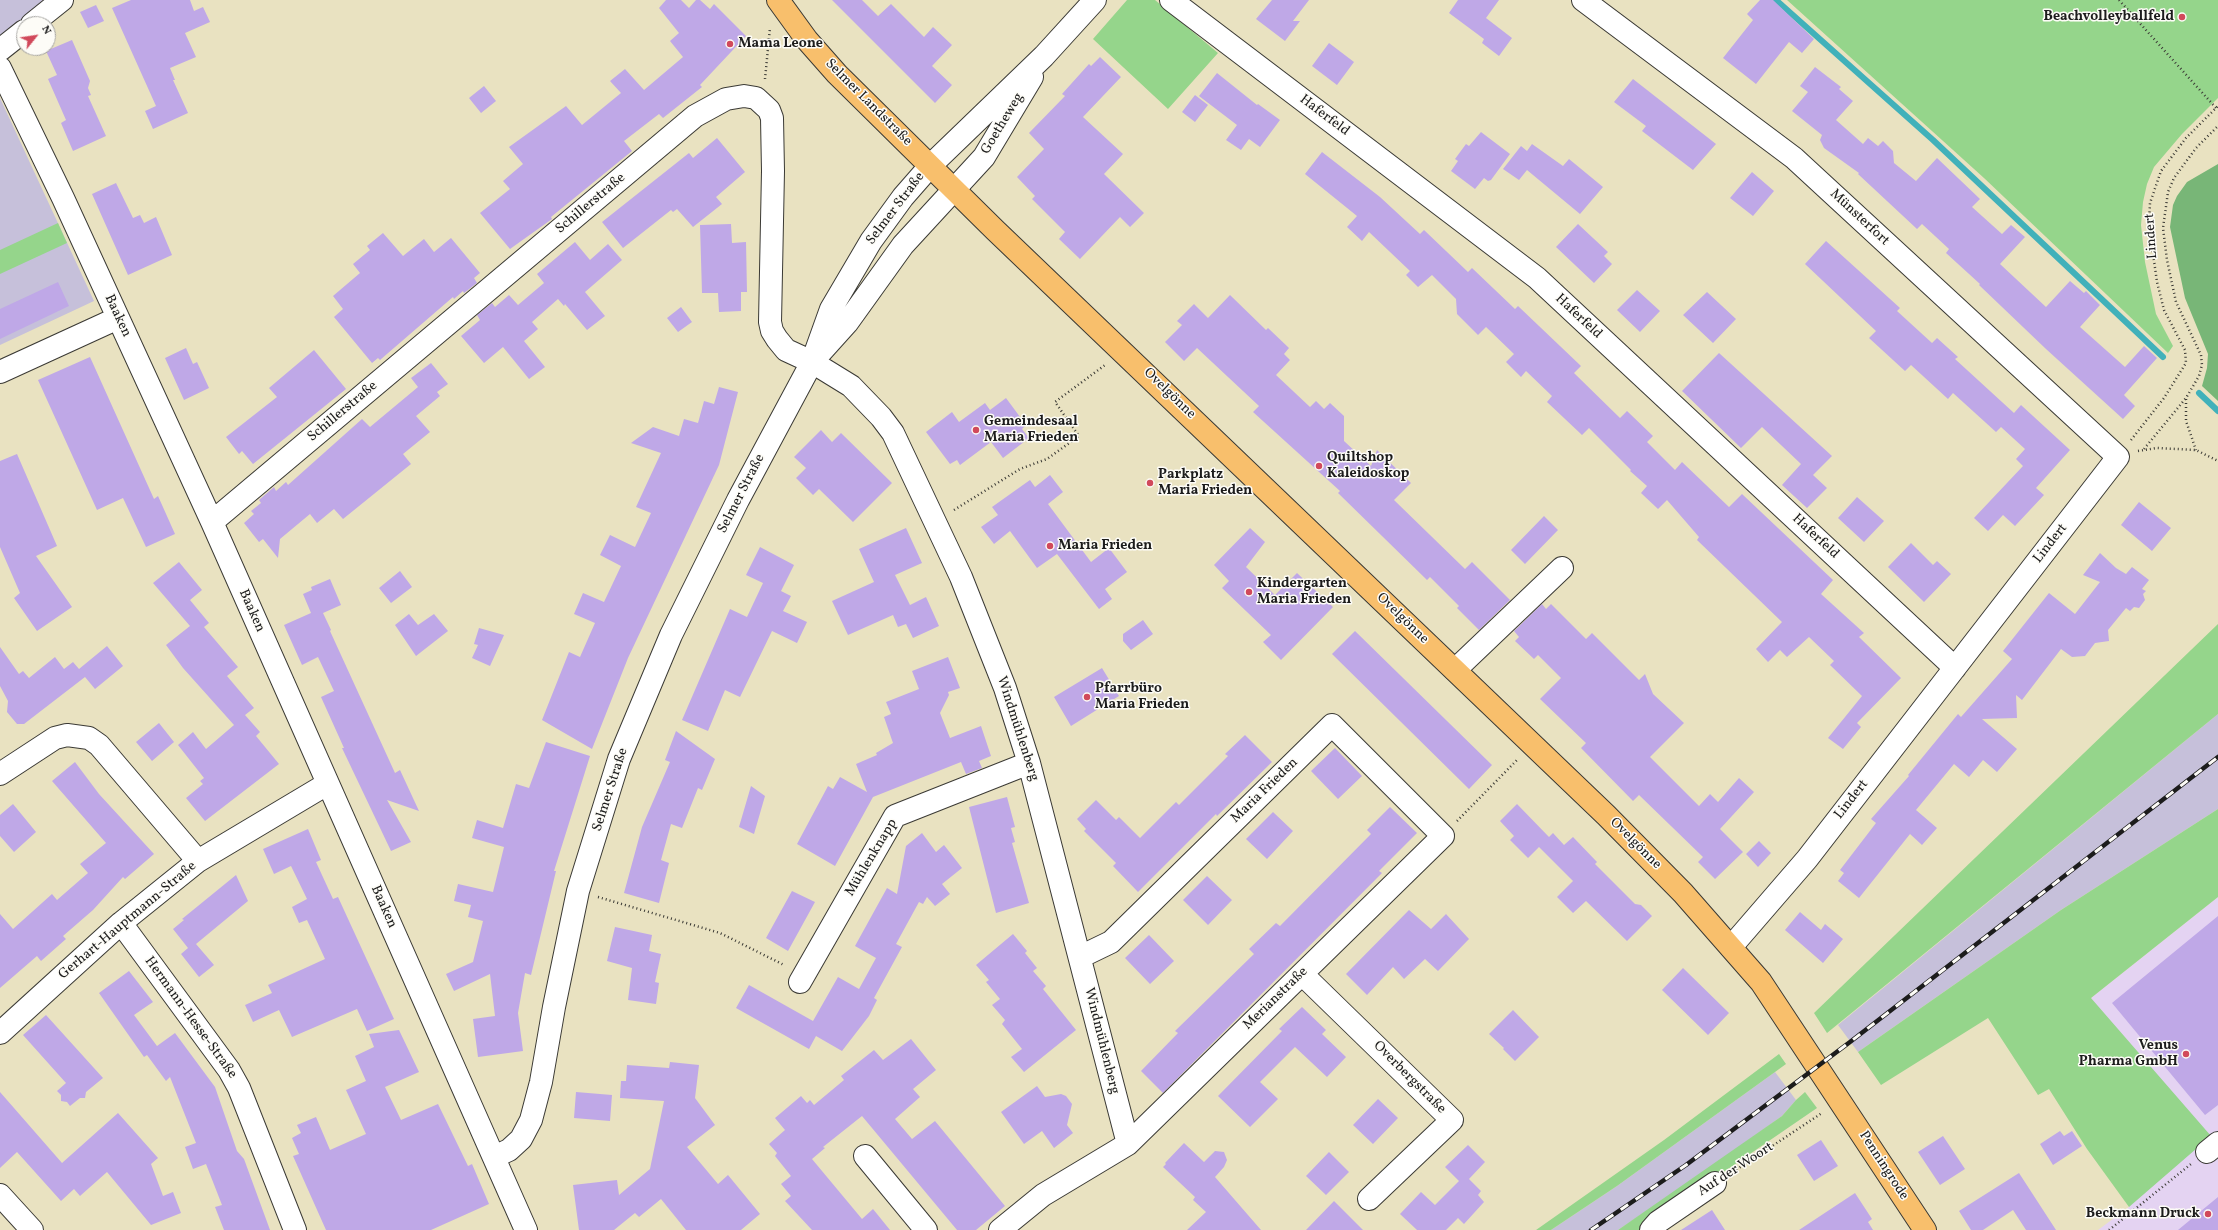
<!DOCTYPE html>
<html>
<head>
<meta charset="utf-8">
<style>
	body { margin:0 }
	#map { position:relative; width:2218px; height:1230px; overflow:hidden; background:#e9e2c1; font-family:Vollkorn,serif }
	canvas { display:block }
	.north { position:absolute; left:16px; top:16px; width:40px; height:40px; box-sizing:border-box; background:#fdfcf7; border:1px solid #a3a29f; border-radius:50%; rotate:60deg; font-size:11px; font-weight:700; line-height:16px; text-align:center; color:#1c1c1c }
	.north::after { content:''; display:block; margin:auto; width:14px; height:18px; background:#d1495b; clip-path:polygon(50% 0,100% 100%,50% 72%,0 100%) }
</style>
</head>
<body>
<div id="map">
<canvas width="2218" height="1230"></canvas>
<div class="north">N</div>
</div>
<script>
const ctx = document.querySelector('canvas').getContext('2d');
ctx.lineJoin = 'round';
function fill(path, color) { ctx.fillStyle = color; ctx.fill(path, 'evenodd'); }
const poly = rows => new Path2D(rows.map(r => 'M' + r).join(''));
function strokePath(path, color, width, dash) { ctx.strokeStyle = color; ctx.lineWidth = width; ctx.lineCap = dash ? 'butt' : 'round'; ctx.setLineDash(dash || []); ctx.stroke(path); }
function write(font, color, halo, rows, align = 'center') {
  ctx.font = font + ' Vollkorn,serif'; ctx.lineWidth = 3; ctx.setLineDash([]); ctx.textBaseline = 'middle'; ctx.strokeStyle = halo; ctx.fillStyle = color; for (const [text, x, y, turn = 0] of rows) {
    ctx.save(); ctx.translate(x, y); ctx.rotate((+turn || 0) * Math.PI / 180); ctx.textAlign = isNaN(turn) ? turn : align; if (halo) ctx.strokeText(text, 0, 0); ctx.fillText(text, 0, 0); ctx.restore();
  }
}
const built = poly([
	[2218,897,2218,1230,2098,1230,2129,1207,2091,998]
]);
const industrial = poly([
	[0,0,50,0,0,40],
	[0,98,94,301,0,345],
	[2218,714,2218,809,2061,910,1858,1052,1838,1025],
	[1775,1072,1796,1100,1782,1116,1689,1183,1618,1230,1551,1230,1617,1186]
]);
const green = poly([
	[1127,0,1155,0,1218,53,1168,109,1093,39],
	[1787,0,2218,0,2218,98,2182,134,2154,167,2147,184,2143,202,2141,225,2145,262,2156,314,2173,346,2168,353,1984,178],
	[58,223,67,243,0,274,0,250],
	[2218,624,2218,714,1827,1033,1814,1013],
	[2218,809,2218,897,2091,998,2211,1136,2129,1207,2087,1149,2049,1089,2038,1095,1988,1018,1881,1085,1858,1052,2061,910],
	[1779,1054,1786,1064,1775,1072,1617,1186,1551,1230,1536,1230,1664,1140],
	[1805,1092,1817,1108,1639,1230,1618,1230,1782,1116,1796,1100]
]);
const forest = poly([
	[2218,164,2218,401,2202,386,2207,368,2208,354,2185,298,2170,227,2173,205,2177,196,2187,182]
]);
const stream = poly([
	[1776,0,1933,140,2163,357],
	[2199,393,2218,411]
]);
const building = poly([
	[131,0,190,0,194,11,203,7,210,22,185,33,196,57,170,68,175,80,173,80,188,113,153,129,145,111,156,106,112,8],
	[666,0,681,0,689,8,696,0,700,0,710,9,714,4,746,36,700,85,702,87,663,118,659,114,624,141,632,151,551,217,552,219,510,249,480,213,510,189,503,181,523,164,509,147,566,106,582,125,621,93,610,81,625,69,644,90,683,57,670,41,679,33,659,8],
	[832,0,862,0,878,16,891,4,924,37,933,27,952,45,932,66,952,85,935,103],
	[1272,0,1309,0,1293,21,1300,21,1285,41,1256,19],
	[1458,0,1499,0,1486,18,1512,38,1499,56,1482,43,1484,39,1449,13],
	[1760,0,1773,0,1814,39,1802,53,1789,42,1756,84,1723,58,1753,20,1747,14],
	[96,5,104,21,88,28,80,12],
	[72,40,90,81,88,88,91,95,88,96,106,136,73,151,61,123,66,120,48,79,57,75,46,51],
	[1329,43,1354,62,1337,85,1312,66],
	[1100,57,1121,77,1083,117,1123,154,1104,174,1144,213,1130,227,1120,217,1080,259,1059,239,1065,232,1032,199,1035,196,1017,177,1044,149,1029,133,1065,96,1062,94,1089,64,1091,66],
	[1815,67,1841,87,1839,89,1853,101,1836,120,1863,144,1868,138,1878,146,1883,141,1893,151,1894,163,1916,181,1937,158,1980,199,1972,207,2002,234,2011,225,2025,237,2000,264,2046,307,2070,281,2084,293,2086,291,2100,305,2080,327,2125,367,2144,346,2157,358,2124,395,2135,406,2123,419,2046,349,1979,285,1980,284,1946,253,1949,249,1922,224,1917,229,1858,174,1859,173,1824,148,1820,140,1822,135,1792,111,1808,92,1800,86],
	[1217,73,1257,105,1258,104,1280,120,1260,147,1249,139,1241,150,1226,140,1237,125,1199,96],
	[1633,79,1716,144,1693,170,1642,131,1646,126,1614,102],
	[484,86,496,101,481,113,469,98],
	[1195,95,1208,105,1195,122,1182,112],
	[1481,132,1510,154,1491,180,1488,181,1484,178,1475,189,1451,171,1458,161,1455,159,1466,144,1469,146],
	[717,138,745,172,716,197,722,204,693,227,677,209,673,212,671,210,623,248,602,222,689,153,693,158],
	[1532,144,1563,166,1569,159,1603,187,1580,214,1527,170,1519,180,1503,169,1521,146,1527,151],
	[1322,152,1380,197,1420,234,1424,230,1468,272,1472,268,1515,309,1518,306,1581,366,1574,373,1620,418,1627,411,1653,436,1647,442,1675,470,1682,462,1729,507,1742,494,1833,580,1821,594,1864,633,1859,637,1901,678,1857,723,1861,727,1843,749,1828,738,1862,696,1830,665,1834,661,1809,637,1787,657,1780,650,1768,662,1756,649,1782,622,1697,540,1699,537,1667,500,1658,509,1641,493,1647,486,1630,471,1631,470,1589,428,1582,435,1547,402,1552,396,1526,371,1521,377,1506,362,1514,354,1486,327,1478,335,1457,314,1456,299,1432,275,1418,287,1406,275,1410,271,1369,232,1362,241,1347,227,1357,216,1305,174],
	[1752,172,1774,191,1753,216,1730,198],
	[116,183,133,218,140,215,144,223,156,217,172,255,128,275,92,194],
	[731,224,732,243,746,242,747,292,741,292,741,311,719,312,718,293,702,293,700,225],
	[1578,224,1608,252,1604,256,1612,264,1594,283,1556,247],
	[383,233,403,256,424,239,434,252,451,238,480,273,474,278,477,283,464,293,463,291,454,299,453,297,380,360,378,358,372,363,334,317,343,309,333,296,360,273,353,264,370,250,367,246],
	[1826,241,1900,308,1897,311,1932,343,1937,338,1958,357,1955,359,2014,413,2021,405,2070,450,2036,488,2044,495,2015,526,2003,515,1988,531,1974,518,2023,466,2016,459,2025,449,2001,427,1996,432,1953,393,1948,399,1911,365,1905,371,1869,338,1876,331,1805,264],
	[575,242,590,260,608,244,622,260,585,292,605,316,587,330,565,304,564,306,558,299,532,322,538,329,524,341,545,367,529,379,503,347,484,363,461,336,480,320,477,315,492,303,495,307,509,295,518,305,544,283,537,274],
	[58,282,69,306,0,339,0,309],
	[1637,290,1660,311,1640,332,1617,310],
	[1707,292,1736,319,1713,343,1683,315],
	[1230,295,1266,330,1268,328,1289,348,1284,354,1290,360,1276,375,1310,407,1316,401,1324,409,1330,403,1344,416,1344,441,1371,466,1377,450,1411,483,1394,500,1465,569,1472,562,1510,600,1479,630,1457,608,1459,606,1430,577,1427,580,1338,493,1340,491,1253,412,1259,406,1197,348,1184,361,1165,342,1182,325,1177,321,1194,304,1208,318],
	[681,307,692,322,678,332,667,318],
	[186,348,193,364,197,362,209,388,184,400,165,358],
	[314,350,346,389,253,464,242,451,239,454,226,437,277,397,269,388],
	[1719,353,1832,456,1813,475,1827,488,1807,508,1782,485,1801,464,1762,427,1741,448,1682,391],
	[90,357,154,499,158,496,175,534,146,547,123,498,97,510,38,380],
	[431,363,448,384,437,392,440,396,416,416,430,432,403,454,411,464,343,519,334,509,317,523,310,514,280,539,278,558,263,539,259,542,244,523,254,514,251,511,261,503,259,500,274,487,276,491,286,482,288,485,362,419,370,427,418,387,411,378],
	[719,387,738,392,719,465,628,658,592,749,542,720,569,652,580,657,595,623,574,614,583,593,604,602,621,566,600,555,610,535,635,547,651,513,636,507,661,453,631,443,653,427,679,436,684,419,698,423,704,401,714,404],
	[1006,398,1026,425,1022,429,1029,438,1003,458,991,442,960,465,957,460,950,464,926,432,952,412,959,422,985,403,990,410],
	[821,430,832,442,841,433,892,483,853,522,819,489,813,495,796,478,806,468,794,457],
	[17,454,57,546,36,556,72,607,37,631,14,598,20,593,0,547,0,461],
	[1050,475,1063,492,1048,504,1091,562,1109,548,1127,572,1105,589,1112,599,1099,609,1057,554,1037,568,1010,531,994,544,981,527,998,515,992,507,1030,480,1035,487],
	[1857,497,1884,521,1864,542,1838,518],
	[2139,502,2171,528,2152,551,2121,525],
	[1544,516,1558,530,1525,564,1511,550],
	[906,528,922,563,895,575,910,605,926,597,939,626,913,638,906,624,898,627,893,615,848,635,832,601,874,582,859,549],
	[1250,528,1265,542,1246,567,1275,595,1297,573,1333,607,1281,660,1263,642,1271,635,1222,588,1229,581,1214,565],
	[1911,543,1933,565,1937,561,1951,574,1924,602,1888,567],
	[760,547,794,565,781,591,791,596,783,611,807,622,797,643,772,631,740,697,725,690,708,731,682,720,730,609,747,617,763,583,746,575],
	[2100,553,2116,568,2126,574,2132,567,2149,580,2142,589,2146,591,2143,594,2145,600,2139,608,2134,607,2130,611,2126,608,2108,630,2109,641,2095,643,2085,656,2072,657,2061,649,2022,700,2016,695,2017,718,1982,719,2017,749,1997,772,1983,760,1969,777,1954,764,1916,810,1937,828,1922,845,1910,834,1859,898,1838,881,1844,873,1840,870,1876,823,1871,819,1909,776,1908,775,1958,714,1961,717,2012,659,2003,651,2049,593,2075,614,2100,582,2083,575],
	[179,562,202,590,190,600,209,623,204,627,238,667,227,676,254,708,245,715,260,732,256,736,279,764,205,821,186,798,203,784,200,781,204,778,178,745,193,732,206,749,234,725,183,668,166,645,190,626,153,583],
	[400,571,412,587,391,603,379,588],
	[330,579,341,605,323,613,331,630,330,631,395,773,400,770,419,811,387,800,411,842,391,851,342,748,344,748,321,697,334,691,318,657,302,665,284,625,311,613,303,594,312,590,311,587],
	[1542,604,1546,609,1551,604,1586,639,1592,633,1639,680,1645,674,1653,694,1684,723,1650,757,1699,806,1710,794,1718,802,1739,778,1754,792,1720,829,1743,852,1715,879,1698,862,1703,857,1639,795,1633,801,1581,748,1586,743,1540,699,1561,678,1538,655,1534,659,1515,641,1519,637,1514,631],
	[409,614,418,625,434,614,448,631,416,656,395,625],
	[1143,620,1153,634,1131,650,1123,641,1123,634],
	[479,628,504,635,490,666,472,658,478,645,474,644],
	[1355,631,1492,765,1469,789,1332,654],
	[107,646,123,666,95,689,85,677,24,724,17,724,7,712,8,701,0,686,0,647,19,674,23,671,29,678,55,657,64,669,73,662,79,669],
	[948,657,960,688,948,692,949,695,940,713,950,738,981,726,991,756,979,761,982,768,966,774,961,762,873,797,835,866,797,844,828,786,833,789,840,777,867,792,856,764,877,755,876,753,893,743,884,717,891,714,886,702,919,689,912,671],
	[1102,668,1119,696,1071,726,1054,697],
	[159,723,174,742,152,761,136,742],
	[676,731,715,759,702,790,698,788,682,828,671,824,661,860,669,863,659,903,624,893,642,827,670,762,665,760],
	[1245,735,1272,762,1217,816,1216,814,1138,892,1113,866,1116,863,1084,831,1086,829,1077,819,1096,800,1116,820,1119,817,1140,838,1176,802,1179,805,1228,756,1225,754],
	[546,742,590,756,554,871,556,871,531,975,525,973,518,1013,523,1051,478,1057,473,1019,495,1016,490,974,454,991,446,974,473,962,483,921,468,917,471,905,454,901,458,884,493,892,504,847,472,838,477,820,503,828,516,784,529,788],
	[1335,748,1362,776,1338,799,1311,771],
	[75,762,99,794,154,854,125,879,123,877,93,910,63,936,66,939,41,961,37,956,0,988,0,914,13,929,52,894,57,900,88,873,80,864,106,843,52,781],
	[751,786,765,796,754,834,739,827],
	[1007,797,1015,827,1011,828,1015,842,1012,843,1029,903,996,913,969,807],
	[13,804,36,832,14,852,0,836,0,815],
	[1517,804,1549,837,1553,833,1564,845,1573,837,1597,862,1595,864,1635,904,1641,905,1652,916,1627,941,1586,901,1573,913,1557,897,1573,881,1539,847,1528,858,1510,840,1514,836,1500,821],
	[1390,807,1417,833,1379,871,1382,873,1163,1093,1141,1071,1178,1033,1175,1031,1254,954,1249,949,1276,923,1280,926,1371,834,1367,830],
	[1273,812,1293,831,1267,859,1246,839],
	[308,829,321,860,316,862,333,899,338,897,394,1019,367,1031,357,1009,292,1037,279,1010,253,1022,245,1005,272,993,268,985,325,959,307,920,299,923,292,907,307,899,291,866,274,874,263,849],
	[922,833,936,852,944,845,962,868,942,884,950,894,935,906,927,897,923,904,919,902,896,944,902,947,874,998,877,1000,869,1016,842,1051,816,1036,809,1049,736,1008,749,985,813,1021,838,977,859,989,876,958,855,946,887,888,897,894,906,846],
	[1759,841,1771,853,1758,867,1746,854],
	[236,875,248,901,196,944,214,965,199,977,181,954,188,948,173,929,184,920,182,919],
	[1207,876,1232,900,1208,925,1183,900],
	[792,891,815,902,788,951,766,938],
	[1409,910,1431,929,1446,914,1469,939,1438,971,1425,959,1404,979,1393,967,1367,995,1346,974],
	[1800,912,1821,930,1825,924,1843,939,1823,963,1785,930],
	[2218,916,2218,1105,2205,1115,2112,1003],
	[615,927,652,935,649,951,661,954,655,982,659,983,656,1004,628,1000,632,968,607,961],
	[1013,934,1027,951,1025,953,1037,968,1033,971,1046,986,1043,989,1076,1030,1024,1072,1011,1057,1022,1049,1002,1024,1005,1020,992,1005,1000,999,986,982,989,980,976,965],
	[1149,935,1174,961,1150,984,1125,958],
	[1683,968,1729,1013,1708,1035,1662,990],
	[129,971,153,1002,134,1015,157,1046,175,1033,215,1087,237,1151,244,1159,270,1230,224,1230,215,1207,222,1205,206,1164,193,1169,185,1147,196,1143,170,1077,166,1081,147,1055,144,1057,99,993],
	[1302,1007,1326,1030,1322,1034,1346,1057,1327,1077,1295,1047,1260,1082,1278,1099,1250,1127,1218,1096,1282,1031,1279,1029],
	[1513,1010,1539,1037,1515,1061,1503,1049,1504,1048,1489,1034],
	[46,1015,103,1078,86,1092,85,1098,80,1098,70,1106,67,1102,61,1101,61,1095,57,1091,66,1083,23,1035],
	[399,1030,419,1072,385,1087,401,1120,438,1104,468,1166,472,1164,489,1204,431,1230,326,1230,293,1156,299,1154,292,1138,301,1133,297,1125,316,1117,330,1150,366,1134,346,1090,366,1081,355,1056,374,1047,369,1034],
	[911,1039,936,1070,913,1089,920,1097,895,1119,912,1139,935,1121,1005,1206,976,1230,957,1230,862,1116,823,1147,825,1148,812,1159,862,1219,873,1209,890,1230,812,1230,785,1201,791,1196,781,1184,791,1176,775,1156,777,1153,769,1144,785,1130,775,1118,801,1096,807,1103,810,1100,814,1105,844,1080,841,1076,874,1050,883,1060],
	[670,1062,699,1065,695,1098,715,1125,687,1147,718,1184,728,1175,760,1214,741,1230,686,1230,661,1199,639,1217,635,1213,614,1230,579,1230,573,1185,617,1180,619,1195,650,1169,664,1101,620,1098,621,1081,626,1081,627,1065,669,1068],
	[1037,1086,1045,1097,1061,1094,1066,1096,1072,1104,1067,1125,1073,1133,1054,1148,1042,1131,1024,1144,1001,1112],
	[0,1092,62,1163,118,1113,158,1158,151,1164,163,1196,173,1192,181,1213,151,1225,107,1172,80,1196,74,1189,61,1201,17,1152,0,1168],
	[576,1092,612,1095,610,1121,574,1118],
	[1378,1099,1398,1118,1373,1144,1353,1125],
	[2060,1131,2064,1136,2072,1131,2082,1146,2053,1165,2040,1144],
	[1943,1136,1965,1169,1940,1185,1918,1152],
	[1821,1140,1838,1166,1814,1181,1797,1155],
	[1184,1143,1204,1162,1215,1151,1224,1152,1227,1160,1224,1167,1215,1177,1261,1230,1187,1230,1206,1212,1193,1200,1195,1197,1163,1167,1166,1164,1165,1163],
	[1468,1145,1485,1162,1469,1179,1481,1191,1478,1195,1484,1202,1464,1224,1458,1218,1446,1230,1417,1230,1400,1214,1421,1192,1435,1205,1459,1181,1445,1167],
	[1329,1152,1349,1172,1326,1195,1306,1176],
	[2019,1173,2056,1230,2026,1230,2013,1210,1983,1230,1971,1230,1959,1211],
	[1855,1193,1872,1219,1868,1222,1873,1230,1799,1230],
	[2218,1197,2218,1230,2178,1230],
	[1334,1201,1363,1230,1306,1230],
	[1712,1210,1725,1230,1681,1230]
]);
const path = poly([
	[2119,0,2216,108],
	[765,79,770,28],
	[2186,399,2186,421,2196,450],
	[2131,440,2164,398,2186,363,2185,350,2164,310,2157,282,2149,225,2150,203,2161,171,2186,138,2218,106],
	[2144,449,2186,398,2199,376,2202,365,2201,355,2176,302,2167,260,2163,228,2168,192,2174,178,2196,148,2218,126],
	[2138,451,2157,448,2196,450,2218,461],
	[954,510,1020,469,1047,459,1079,436,1055,402,1105,365],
	[1457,821,1517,760],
	[598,897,720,933,784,965],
	[1733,1172,1822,1113],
	[2109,1230,2191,1164]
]);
const minor = poly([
	[1171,0,1537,278,1955,668],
	[1583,0,1794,158,2118,457,1807,859,1731,947],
	[32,24,62,0],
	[0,50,24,31],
	[0,68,63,198,212,522,526,1230],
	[820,353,847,323,903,245,984,157,1032,77],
	[0,372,118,318],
	[212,522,695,116,726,99,744,96,756,98,769,110,772,118,773,171,770,322,772,331,777,339,786,350,812,362,851,386,881,417,893,433,961,577,1005,688,1029,763,1128,1144],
	[1455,670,1562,568],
	[0,774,55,738,67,735,89,738,99,745,198,861],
	[121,923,229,1070,239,1088,295,1230],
	[1302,974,1452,1120,1369,1199],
	[800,982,895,816,1029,763],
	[0,1033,121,923,198,861,327,784],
	[2207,1152,2218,1143],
	[865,1156,926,1230],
	[494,1157,509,1150,521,1139,531,1120,541,1082,554,1007,578,891,619,759,671,635,738,500,812,362,831,309,871,241,903,197,931,165,1044,56,1095,0],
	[0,1195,32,1230],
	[1000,1230,1043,1195,1128,1144,1443,836,1332,725,1111,942,1080,957],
	[1651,1230,1658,1222,1715,1183]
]);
const major = poly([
	[778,0,807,40,837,74,995,230,1606,815,1683,893,1761,982,1925,1230]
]);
const rail = poly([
	[1591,1230,1686,1165,1850,1042,2218,757]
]);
const markers = [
	[2182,17,4,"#d1495b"],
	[730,44,4,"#d1495b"],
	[976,430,4,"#d1495b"],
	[1319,466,4,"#d1495b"],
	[1150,483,4,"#d1495b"],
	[1050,546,4,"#d1495b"],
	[1249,592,4,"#d1495b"],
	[1087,697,4,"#d1495b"],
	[2186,1054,4,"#d1495b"],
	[2208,1214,4,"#d1495b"]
];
const poiNames = [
	["Beachvolleyballfeld",2174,17,"right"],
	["Mama Leone",738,44],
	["Gemeindesaal",984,422],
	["Maria Frieden",984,438],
	["Quiltshop",1327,458],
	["Kaleidoskop",1327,474],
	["Parkplatz",1158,475],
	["Maria Frieden",1158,491],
	["Maria Frieden",1058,546],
	["Kindergarten",1257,584],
	["Maria Frieden",1257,600],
	["Pfarrbüro",1095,689],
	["Maria Frieden",1095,705],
	["Venus",2178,1046,"right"],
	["Pharma GmbH",2178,1062,"right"],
	["Beckmann Druck",2200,1214,"right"]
];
const streetNames = [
	["Selmer Landstraße",868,103,45],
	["Haferfeld",1324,116,37],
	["Goetheweg",1003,124,-59],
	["Schillerstraße",591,204,-40],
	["Selmer Straße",896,209,-53],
	["Münsterfort",1859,218,43],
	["Lindert",2152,236,-94],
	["Baaken",117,316,65],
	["Haferfeld",1578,317,43],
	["Ovelgönne",1169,394,44],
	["Schillerstraße",343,412,-40],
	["Selmer Straße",742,494,-63],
	["Haferfeld",1815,537,43],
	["Lindert",2051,544,-52],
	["Baaken",251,611,66],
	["Ovelgönne",1402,619,44],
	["Windmühlenberg",1017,729,72],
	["Selmer Straße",611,790,-72],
	["Maria Frieden",1265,791,-44],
	["Lindert",1852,800,-52],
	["Ovelgönne",1635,844,45],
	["Mühlenknapp",872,858,-59],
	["Baaken",383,907,66],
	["Gerhart-Hauptmann-Straße",128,921,-40],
	["Merianstraße",1276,999,-44],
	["Hermann-Hesse-Straße",190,1018,54],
	["Windmühlenberg",1101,1041,76],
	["Overbergstraße",1409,1078,45],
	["Penningrode",1883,1166,57],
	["Auf der Woort",1736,1170,-33]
];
fill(built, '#e4d3f2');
fill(industrial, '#c6c0da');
fill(green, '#95d58b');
fill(forest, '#78b677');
strokePath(stream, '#41b1ba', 6);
fill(building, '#bfa8e7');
strokePath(minor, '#3b3a35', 24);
strokePath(major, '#3b3a35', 24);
strokePath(path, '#3b3a35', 2.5, [1, 3]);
strokePath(minor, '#fff', 22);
strokePath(major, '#f8bf6c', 22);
strokePath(rail, '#1c1c1c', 4.5);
strokePath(rail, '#fdfcf7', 3, [9]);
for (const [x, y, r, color] of markers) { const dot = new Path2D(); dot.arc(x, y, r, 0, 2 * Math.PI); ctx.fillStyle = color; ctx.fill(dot); strokePath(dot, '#fdfcf7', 1.5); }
write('bold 14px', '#1c1c1c', '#fdfcf7', poiNames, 'left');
write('14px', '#1c1c1c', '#fdfcf7', streetNames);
</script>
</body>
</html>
